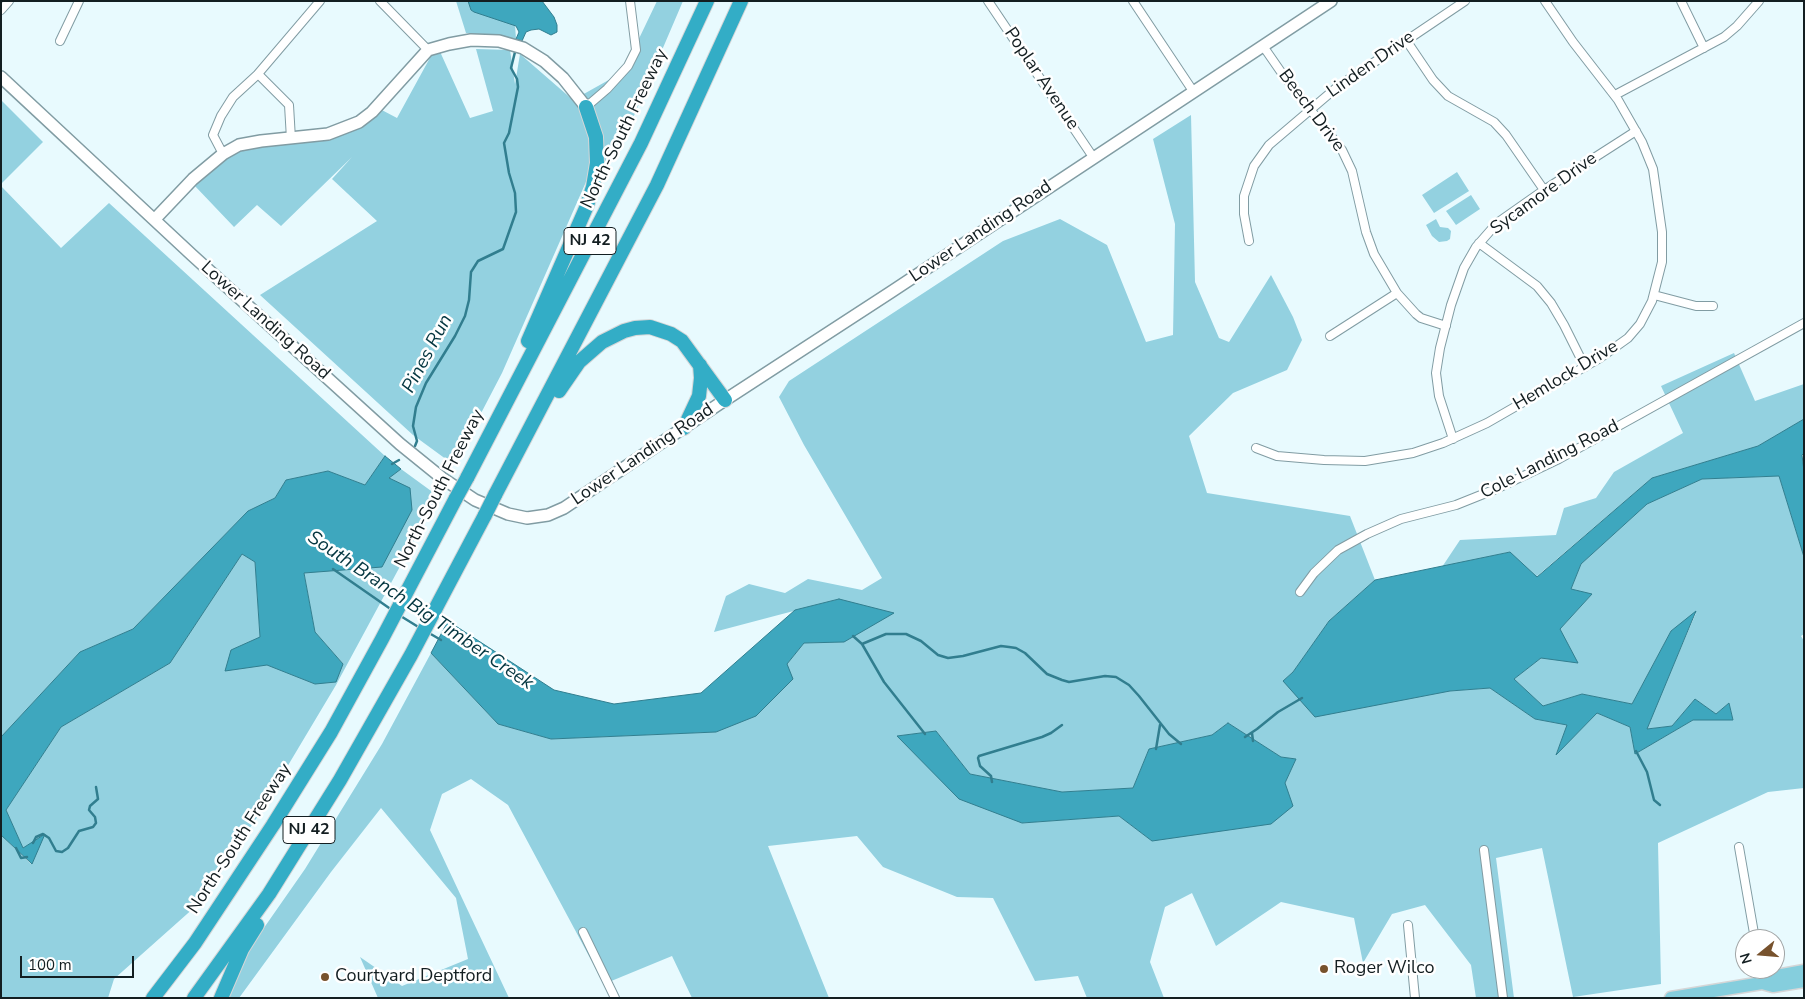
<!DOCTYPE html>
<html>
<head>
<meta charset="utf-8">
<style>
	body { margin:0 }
	#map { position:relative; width:1805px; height:999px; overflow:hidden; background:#e8fafe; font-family:"Nunito Sans",sans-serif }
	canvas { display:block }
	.frame { position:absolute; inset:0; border:2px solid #131e21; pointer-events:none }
	.north { position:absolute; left:1735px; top:929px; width:50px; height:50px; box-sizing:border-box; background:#fff; border:1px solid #a1a5a6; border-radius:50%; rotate:253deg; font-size:14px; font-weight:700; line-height:20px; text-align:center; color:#131e21 }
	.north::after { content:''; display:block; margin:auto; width:18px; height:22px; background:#77522d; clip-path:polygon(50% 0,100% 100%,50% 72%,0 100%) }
	.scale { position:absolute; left:20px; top:956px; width:114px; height:22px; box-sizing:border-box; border:2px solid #131e21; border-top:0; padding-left:6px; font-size:15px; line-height:18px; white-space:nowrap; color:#131e21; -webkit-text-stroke:4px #fff; paint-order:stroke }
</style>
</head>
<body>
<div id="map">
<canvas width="1805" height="999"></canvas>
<div class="frame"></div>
<div class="north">N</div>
<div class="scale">100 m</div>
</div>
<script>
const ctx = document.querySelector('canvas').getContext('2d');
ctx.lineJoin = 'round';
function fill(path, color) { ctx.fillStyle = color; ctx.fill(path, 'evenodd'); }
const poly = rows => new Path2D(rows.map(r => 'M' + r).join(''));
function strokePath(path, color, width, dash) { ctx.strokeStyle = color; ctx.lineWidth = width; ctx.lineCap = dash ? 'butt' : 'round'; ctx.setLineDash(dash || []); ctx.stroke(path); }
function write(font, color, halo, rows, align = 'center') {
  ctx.font = font + ' "Nunito Sans",sans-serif'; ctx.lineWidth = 5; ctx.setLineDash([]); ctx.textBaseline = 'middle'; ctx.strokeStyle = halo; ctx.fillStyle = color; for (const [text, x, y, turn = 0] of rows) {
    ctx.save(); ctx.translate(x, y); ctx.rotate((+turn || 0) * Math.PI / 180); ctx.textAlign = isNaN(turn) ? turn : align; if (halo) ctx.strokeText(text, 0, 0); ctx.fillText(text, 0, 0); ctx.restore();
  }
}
const green = poly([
	[456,1,469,1,471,10,515,25,516,39,466,33],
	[657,1,683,1,630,125,607,170,593,166,502,373,454,465,413,435,260,295,377,221,332,179,352,157,281,226,257,205,234,227,194,185,223,154,328,134,378,108,397,118,437,45,470,118,493,111,476,49,510,50,515,84,520,54,573,100,623,72],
	[1,100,43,142,1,184],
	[1191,115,1195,282,1219,338,1229,342,1271,275,1293,317,1302,340,1287,370,1233,393,1189,436,1207,493,1350,516,1375,580,1329,621,1293,672,1283,681,1450,691,1490,688,1535,719,1568,725,1556,754,1597,713,1630,727,1635,754,1693,720,1733,720,1729,703,1716,714,1695,699,1672,726,1646,729,1696,613,1671,631,1632,704,1582,694,1543,706,1514,679,1541,658,1560,629,1591,595,1571,589,1581,564,1647,504,1702,479,1779,476,1804,557,1804,634,1801,636,1804,641,1804,788,1768,792,1658,843,1661,984,1573,997,1542,848,1496,858,1514,998,1476,998,1471,965,1425,905,1392,914,1363,963,1354,918,1281,902,1216,946,1192,893,1165,907,1150,962,1164,998,1087,998,1078,976,1035,981,993,898,957,897,883,867,857,836,768,846,829,998,692,998,672,956,604,984,508,805,471,779,442,794,430,830,509,998,378,998,360,957,402,986,468,959,456,898,381,808,331,872,239,998,215,998,305,869,382,744,431,653,498,724,551,739,716,732,787,664,804,643,844,642,839,599,714,632,726,596,749,584,785,593,808,579,862,590,882,578,804,445,779,397,789,381,1003,241,1060,219,1107,245,1146,342,1173,335,1175,224,1153,139],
	[1228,723,1281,757,1296,759,1285,783,1152,841,1119,816,1022,823,897,736,936,731,970,774,1061,792,1133,788,1149,749,1212,735],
	[1457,172,1469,191,1434,213,1422,195],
	[1,186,61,248,109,203,385,456,365,485,328,471,286,480,275,498,248,511,133,629,80,652,1,737],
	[1471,195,1480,209,1456,225,1446,211],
	[1436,219,1440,227,1448,228,1451,231,1450,239,1447,241,1439,242,1432,236,1426,225],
	[1734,353,1755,401,1804,384,1804,419,1758,446,1652,478,1536,577,1509,552,1442,567,1460,540,1556,535,1564,508,1596,498,1614,472,1683,433,1661,386],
	[401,469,438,496,336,685,256,819,196,906,114,979,108,998,1,998,1,835,31,864,44,835,23,848,6,810,61,727,170,663,242,554,255,562,260,638,231,650,315,684,343,664,315,632,304,572,388,478]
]);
const water = poly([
	[468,1,542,1,554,17,557,25,557,32,551,35,539,29,531,30,526,32,522,41,516,39,519,32,516,26,474,12,471,10,468,1],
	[1804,419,1804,453,1802,455,1804,471,1804,557,1779,476,1702,479,1647,504,1581,564,1571,589,1592,594,1560,629,1578,663,1541,658,1514,679,1543,706,1582,694,1632,704,1671,631,1696,611,1647,729,1672,726,1695,699,1716,714,1729,703,1733,720,1693,720,1635,754,1630,727,1597,713,1556,755,1567,725,1535,719,1490,688,1450,691,1315,717,1283,681,1293,672,1329,621,1375,580,1510,552,1537,577,1652,478,1758,446,1804,419],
	[385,456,401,469,389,478,410,488,412,510,382,567,304,573,315,632,343,664,336,682,315,684,267,665,225,671,231,650,260,637,255,562,242,554,170,663,61,727,6,810,23,848,45,834,32,864,1,835,1,737,80,652,133,629,248,511,275,498,286,480,328,471,365,485,385,456],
	[839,599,894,613,844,642,804,643,787,664,793,679,756,716,716,732,551,739,498,724,431,653,448,621,554,690,614,704,701,693,795,610,839,599],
	[1228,723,1281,757,1296,759,1285,783,1293,806,1271,824,1152,841,1119,816,1022,823,959,799,897,736,936,731,970,774,1062,792,1133,788,1149,749,1212,735,1228,723]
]);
const stream = poly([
	[415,446,417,441,413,426,416,407,426,383,455,336,465,316,469,300,471,272,478,261,503,249,516,212,515,193,509,173,504,143,509,133,518,87,517,79,511,68,516,48],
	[392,464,399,460],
	[333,569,392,610],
	[399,615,420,628],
	[429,633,441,640],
	[853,636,862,644,884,682,925,734],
	[862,644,886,634,906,634,921,641,938,655,948,658,963,656,1001,646,1009,647,1016,648,1025,653,1047,674,1062,680,1069,682,1105,676,1116,677,1129,685,1139,696,1169,734,1181,744],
	[1252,733,1253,741],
	[1245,737,1257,729,1278,712,1302,698],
	[1156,749,1160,725],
	[1636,751,1647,772,1654,800,1660,805],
	[992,782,991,776,980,766,978,758,979,756,1042,737,1051,733,1062,725],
	[33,843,36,837,43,834,49,838,56,851,62,852,68,848,79,831,93,827,96,823,95,817,89,810,90,806,98,799,96,787],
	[16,848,21,858,27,857]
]);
const street = poly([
	[380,1,428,50],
	[988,1,1093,157],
	[1133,1,1193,91],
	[1681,1,1704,48],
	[1,10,9,1],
	[1406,40,1433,80,1448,96,1494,122,1506,135,1544,190],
	[60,41,79,1],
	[1263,46,1281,72,1342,150,1352,171,1366,232,1374,254,1397,293,1416,314,1421,318,1446,326],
	[258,74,289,105,291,139],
	[1615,95,1724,37,1737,26,1759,1],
	[586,107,607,89,628,66,636,50,630,1],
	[223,154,213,135,221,116,233,97,257,75,320,1],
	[1249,241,1244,214,1244,196,1254,166,1269,145,1336,88,1465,1],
	[1479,243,1537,286,1551,303,1564,325,1585,367],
	[1654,295,1696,306,1713,306],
	[1330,336,1397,293],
	[1453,439,1439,396,1436,373,1440,348,1451,305,1464,268,1476,247,1497,223,1544,190,1636,131],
	[1256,448,1277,456,1324,460,1365,461,1413,453,1443,443,1487,423,1600,358,1628,338,1640,324,1652,301,1662,262,1662,232,1653,169,1642,142,1618,100,1573,42,1545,1],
	[1300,592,1314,573,1338,550,1367,534,1401,519,1456,505,1496,489,1559,459,1804,323],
	[1739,847,1755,939],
	[1484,850,1503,998],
	[1408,925,1415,998],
	[583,932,615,998],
	[1760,969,1762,983]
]);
const secondary = poly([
	[1,77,192,255,400,444,442,478,475,500,508,514,527,518,548,515,564,508,725,400,891,292,1331,1],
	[155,219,193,179,223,154,239,145,261,141,328,134,359,122,372,112,428,50,449,44,471,40,499,41,523,48,544,61,563,78,586,107]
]);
const primary = poly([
	[1762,983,1771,977,1804,971],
	[1671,998,1762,983,1773,986,1804,981]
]);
const highway = poly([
	[528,341,586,208,593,187,597,163,596,137,586,107],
	[559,391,579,362,602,342,624,331,635,328,650,327,671,334,682,341,725,400],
	[684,428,699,396,701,378,700,365],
	[467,478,641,143,707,1],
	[495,495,657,185,741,1],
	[153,998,195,943,273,825,331,732,382,639,456,498],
	[194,998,269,894,340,780,411,655,485,515],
	[221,998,242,949,257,925]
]);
const highwayBridge = poly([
	[456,498,467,478],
	[485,515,495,495]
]);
const markers = [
	[1324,969,5,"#77522d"],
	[325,977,5,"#77522d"]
];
const shields = [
	[590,241,52],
	[309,830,52]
];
const shieldNames = [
	["NJ 42",590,241],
	["NJ 42",309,830]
];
const streetNames = [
	["Linden Drive",1371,65,-35],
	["Poplar Avenue",1041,79,56],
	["Beech Drive",1311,111,53],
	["North-South Freeway",625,129,-64],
	["Sycamore Drive",1544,194,-36],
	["Lower Landing Road",981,232,-34],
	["Lower Landing Road",265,321,42],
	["Hemlock Drive",1566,376,-31],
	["Lower Landing Road",643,455,-34],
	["Cole Landing Road",1550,460,-27],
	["North-South Freeway",440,489,-63],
	["North-South Freeway",240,839,-57]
];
const poiNames = [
	["Roger Wilco",1334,969],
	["Courtyard Deptford",335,977]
];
const waterNames = [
	["Pines Run",428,354,-62],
	["South Branch Big Timber Creek",420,611,34]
];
fill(green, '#93d1e0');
fill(water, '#3ea7be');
strokePath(water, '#317e8f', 1);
strokePath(stream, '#317e8f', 2.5);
strokePath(street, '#819ca3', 10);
strokePath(secondary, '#819ca3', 14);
strokePath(primary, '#d5d6d7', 15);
strokePath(highway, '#d5d6d7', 16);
strokePath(street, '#fff', 8);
strokePath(secondary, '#fff', 11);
strokePath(primary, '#85cedd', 12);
strokePath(highway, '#33adc6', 14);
strokePath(highwayBridge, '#d5d6d7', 16, []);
strokePath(highwayBridge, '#33adc6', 14);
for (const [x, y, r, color] of markers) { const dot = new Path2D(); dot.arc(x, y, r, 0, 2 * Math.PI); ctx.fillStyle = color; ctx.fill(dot); strokePath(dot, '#fff', 2); }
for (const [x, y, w] of shields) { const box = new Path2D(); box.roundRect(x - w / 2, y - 13.5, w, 27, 4); ctx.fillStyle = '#fff'; ctx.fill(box); strokePath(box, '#131e21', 1); }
write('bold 16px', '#131e21', null, shieldNames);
write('18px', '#131e21', '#fff', streetNames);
write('18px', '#131e21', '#fff', poiNames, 'left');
write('italic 19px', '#043640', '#fff', waterNames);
</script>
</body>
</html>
